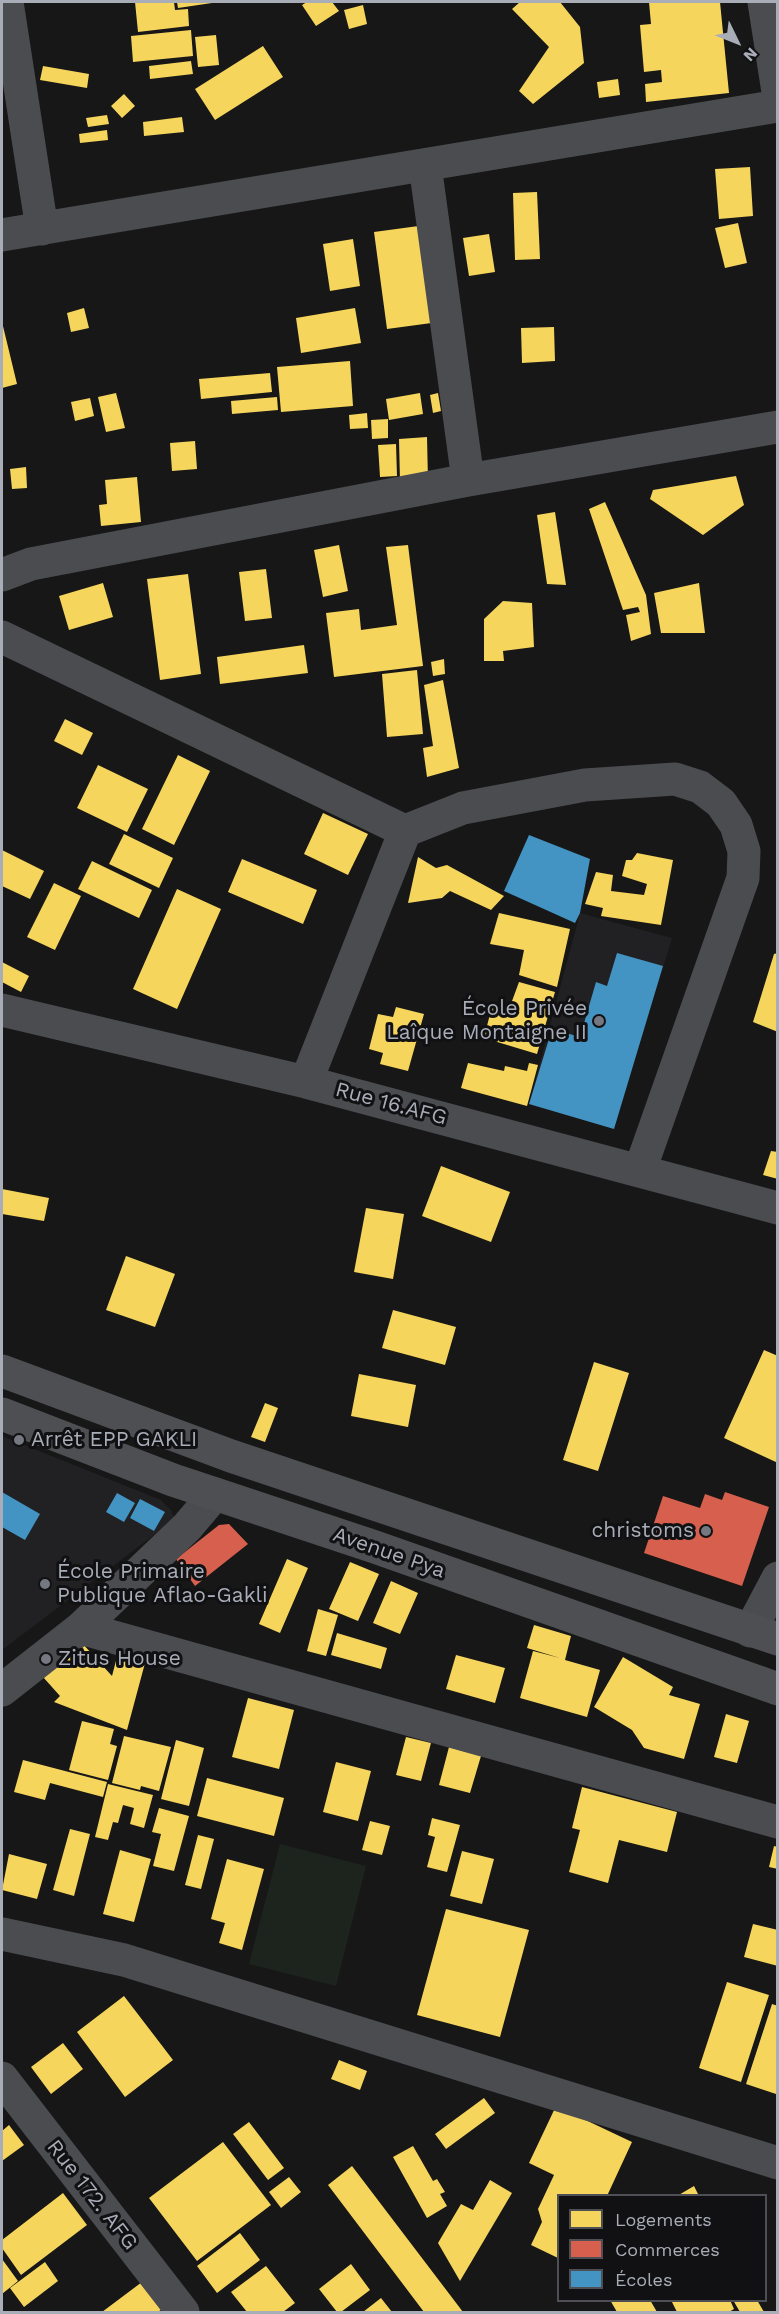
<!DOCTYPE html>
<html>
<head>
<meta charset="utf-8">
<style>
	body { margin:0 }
	#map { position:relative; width:779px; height:2314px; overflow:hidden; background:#171717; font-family:"Work Sans",sans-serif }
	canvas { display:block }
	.frame { position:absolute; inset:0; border:3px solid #a8adb8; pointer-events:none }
	.legend { position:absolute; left:557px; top:2194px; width:210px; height:108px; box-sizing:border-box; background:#111113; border:2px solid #4d4f55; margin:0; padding:8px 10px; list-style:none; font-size:18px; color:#a8adb8 }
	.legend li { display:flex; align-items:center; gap:12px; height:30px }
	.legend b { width:30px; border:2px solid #4d4f55 }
	.north { position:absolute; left:707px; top:12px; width:60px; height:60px; -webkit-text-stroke:4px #111113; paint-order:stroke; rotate:133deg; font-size:16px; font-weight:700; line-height:24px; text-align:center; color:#a8adb8 }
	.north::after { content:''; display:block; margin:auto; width:21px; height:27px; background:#a8adb8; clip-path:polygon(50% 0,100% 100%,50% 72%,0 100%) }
</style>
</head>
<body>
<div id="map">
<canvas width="779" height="2314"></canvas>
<div class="frame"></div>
<ul class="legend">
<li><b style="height:16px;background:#f6d55c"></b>Logements</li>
<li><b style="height:16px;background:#d6604d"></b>Commerces</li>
<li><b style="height:16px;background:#4393c3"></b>Écoles</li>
</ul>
<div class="north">N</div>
</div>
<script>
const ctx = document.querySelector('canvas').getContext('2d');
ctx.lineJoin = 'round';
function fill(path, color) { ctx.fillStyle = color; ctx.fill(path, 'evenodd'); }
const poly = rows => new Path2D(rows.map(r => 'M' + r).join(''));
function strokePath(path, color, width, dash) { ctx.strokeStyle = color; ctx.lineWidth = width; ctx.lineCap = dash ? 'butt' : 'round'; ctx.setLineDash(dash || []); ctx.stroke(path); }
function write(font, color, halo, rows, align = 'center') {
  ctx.font = font + ' "Work Sans",sans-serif'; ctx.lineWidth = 6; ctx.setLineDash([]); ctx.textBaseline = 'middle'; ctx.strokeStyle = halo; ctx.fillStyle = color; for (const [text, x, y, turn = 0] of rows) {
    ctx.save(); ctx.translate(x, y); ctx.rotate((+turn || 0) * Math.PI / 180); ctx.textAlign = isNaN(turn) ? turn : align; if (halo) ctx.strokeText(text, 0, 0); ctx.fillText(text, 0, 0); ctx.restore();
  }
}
const built = poly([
	[580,913,672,938,614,1129,529,1104],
	[2,1436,161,1500,171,1510,175,1519,2,1650]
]);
const green = poly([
	[280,1844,366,1866,336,1986,249,1964]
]);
const homes = poly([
	[135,2,174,2,175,10,188,9,189,26,138,32],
	[177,2,212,2,212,3,178,8],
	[307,2,332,2,339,11,316,26,302,5],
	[520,2,560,2,580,27,584,63,533,104,519,91,549,47,512,9],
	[649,2,720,2,729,93,646,102,645,84,662,82,661,70,644,72,640,25,651,24],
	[363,5,367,24,349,29,344,10],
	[191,30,193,56,133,62,131,36],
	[216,35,219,65,198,67,195,37],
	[263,46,283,77,215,120,195,89],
	[191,61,193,74,150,79,149,66],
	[43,66,89,74,87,88,40,80],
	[618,79,620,95,599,98,597,82],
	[124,94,135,106,122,118,111,106],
	[107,115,109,124,88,127,86,118],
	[182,117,184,132,144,136,143,122],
	[107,130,108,140,80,143,79,134],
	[750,167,753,216,719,219,715,169],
	[537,192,540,259,515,260,513,193],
	[738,223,747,263,725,268,715,228],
	[426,225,439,322,387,329,374,232],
	[489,234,495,272,469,276,463,238],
	[353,239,360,286,330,291,323,244],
	[84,308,89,328,71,332,67,313],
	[355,308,361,343,301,353,296,318],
	[2,322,17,384,2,388],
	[554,327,555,361,522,363,521,328],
	[350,361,353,406,281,412,277,367],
	[270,373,272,392,201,399,199,379],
	[116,393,125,428,106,432,98,397],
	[420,393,423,414,389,420,386,399],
	[438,393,441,411,433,413,430,395],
	[277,397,278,410,232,414,231,401],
	[90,398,94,416,75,421,71,402],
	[367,413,368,428,350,429,349,415],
	[388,419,388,438,372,439,371,420],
	[427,437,428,481,400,482,399,439],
	[195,441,197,469,172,471,170,443],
	[396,444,397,476,380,477,378,445],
	[26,467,27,488,12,489,10,469],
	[736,476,744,505,703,535,650,499,653,490],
	[137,477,141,522,101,526,99,505,107,504,105,480],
	[605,502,646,595,651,634,631,641,626,615,640,612,638,607,623,610,589,509],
	[555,512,566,585,547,584,537,515],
	[339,545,348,591,323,597,314,550],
	[408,545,423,666,334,677,326,613,359,609,361,630,397,625,386,547],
	[266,569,272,618,245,621,239,572],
	[188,574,201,674,160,680,147,579],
	[103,583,113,617,69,630,59,596],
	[699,583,705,633,661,633,654,593],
	[503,601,532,603,534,647,503,651,504,661,484,661,484,619],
	[304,645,308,673,220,684,217,657],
	[444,659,445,674,433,676,431,662],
	[417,670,423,734,387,737,382,674],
	[443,680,459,768,427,777,423,748,433,746,424,685],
	[65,719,93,733,82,755,54,741],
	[178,755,210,771,174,845,142,829],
	[98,765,148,789,127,832,77,808],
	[323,813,368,834,348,875,304,854],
	[124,834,173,858,159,888,109,864],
	[2,850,44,871,30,899,2,886],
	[637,853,673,860,661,925,601,916,603,908,585,904,596,872,613,875,611,891,644,895,647,884,622,876,626,860,632,860],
	[418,857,436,868,447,865,504,896,491,910,450,891,442,898,408,903],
	[242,859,317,890,303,924,228,892],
	[92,861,152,890,139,918,78,889],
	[54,883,81,896,55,950,27,937],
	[177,889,221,909,177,1009,133,989],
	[499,913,570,929,557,987,519,975,524,950,490,944],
	[778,953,778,1032,753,1022,774,954],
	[2,962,29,976,21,992,2,982],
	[519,982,555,992,537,1054,484,1038,492,1006,508,1012],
	[396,1007,424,1014,408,1071,380,1064,383,1053,369,1049,378,1014,393,1017],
	[468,1063,504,1071,505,1066,527,1071,529,1063,538,1065,527,1106,461,1088],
	[771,1151,778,1152,778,1179,763,1175],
	[441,1166,510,1192,491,1242,422,1216],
	[2,1189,49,1198,44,1221,2,1214],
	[366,1208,404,1214,393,1279,354,1272],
	[126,1256,175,1274,155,1327,106,1310],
	[393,1310,456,1327,445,1365,382,1348],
	[764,1350,778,1356,778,1463,724,1438],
	[594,1362,629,1373,598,1471,563,1460],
	[359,1374,416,1385,408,1427,351,1416],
	[265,1403,278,1408,265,1442,251,1437],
	[287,1559,308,1568,280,1633,259,1624],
	[350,1562,379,1574,358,1621,329,1609],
	[391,1581,418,1593,400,1634,373,1623],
	[318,1609,338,1615,326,1656,307,1651],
	[534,1625,571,1636,565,1660,600,1670,587,1717,520,1698,533,1651,560,1658,527,1648],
	[337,1633,387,1648,381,1669,331,1655],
	[82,1643,112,1676,117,1657,145,1663,127,1730,54,1702,60,1696,43,1677],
	[456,1655,505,1668,495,1703,446,1689],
	[623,1657,673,1687,669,1695,700,1704,684,1759,644,1748,632,1730,594,1707],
	[248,1698,294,1710,279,1769,232,1757],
	[726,1714,749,1721,737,1763,714,1757],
	[82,1721,114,1729,110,1744,117,1746,108,1780,69,1770],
	[124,1736,171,1747,159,1791,141,1786,140,1790,112,1783],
	[406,1737,431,1743,421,1781,396,1775],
	[176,1740,204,1748,189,1806,161,1799],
	[449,1747,481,1756,470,1793,439,1785],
	[23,1760,107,1782,103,1797,50,1783,45,1800,14,1792],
	[336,1762,371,1771,358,1821,323,1812],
	[207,1778,284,1798,274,1836,197,1816],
	[108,1784,153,1795,144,1828,130,1824,134,1808,123,1805,118,1823,113,1822,108,1840,95,1837],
	[582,1787,677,1812,667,1852,619,1840,608,1883,569,1872,580,1830,572,1828],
	[159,1808,189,1816,174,1871,153,1866,161,1834,152,1832],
	[432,1818,460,1825,447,1872,427,1867,435,1837,428,1835],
	[370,1821,390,1826,382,1855,362,1850],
	[70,1829,90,1834,74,1896,53,1890],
	[198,1835,214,1839,201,1889,185,1885],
	[774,1846,778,1847,778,1869,769,1867],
	[120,1850,151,1859,134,1922,103,1914],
	[462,1851,494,1859,482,1904,450,1896],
	[9,1854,47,1864,37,1899,2,1890],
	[227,1859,264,1869,242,1950,219,1943,225,1923,211,1919],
	[446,1909,529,1930,500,2037,417,2015],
	[753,1924,778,1930,778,1966,744,1957],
	[727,1982,769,1995,741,2082,699,2068],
	[124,1996,173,2060,125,2097,77,2032],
	[772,2004,778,2006,776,2094,746,2084],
	[63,2043,83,2069,51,2094,31,2067],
	[339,2060,367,2071,360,2090,331,2079],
	[484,2098,495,2113,446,2149,435,2134],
	[556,2106,632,2142,607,2196,558,2196,558,2258,531,2245,542,2222,538,2209,554,2175,529,2163],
	[249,2122,284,2168,268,2180,233,2134],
	[9,2125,24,2145,2,2161,2,2131],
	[223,2142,271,2205,197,2261,149,2198],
	[413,2146,433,2181,437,2179,445,2192,440,2194,447,2206,427,2218,393,2157],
	[352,2166,463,2312,424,2312,328,2185],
	[289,2177,301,2192,281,2208,269,2192],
	[490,2180,512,2193,460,2281,438,2243,461,2204,473,2210],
	[694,2186,699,2196,677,2196],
	[63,2193,87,2225,21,2275,2,2248,2,2240],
	[240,2233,260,2260,217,2293,197,2266],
	[2,2259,18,2281,2,2294],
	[45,2262,58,2281,24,2307,10,2288],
	[351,2264,370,2290,341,2312,337,2312,319,2289],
	[266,2266,295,2303,283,2312,247,2312,231,2292],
	[142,2282,162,2309,158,2312,102,2312],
	[381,2298,392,2312,363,2312],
	[610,2300,650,2300,657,2312,617,2312],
	[671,2300,730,2300,734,2309,729,2312,677,2312],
	[733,2300,757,2300,764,2312,740,2312]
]);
const shops = poly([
	[725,1492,769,1507,742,1586,644,1553,663,1496,700,1508,705,1494,722,1500],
	[229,1524,248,1544,195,1586,176,1559,219,1525]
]);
const schools = poly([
	[529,835,590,859,580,913,575,923,504,891],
	[617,953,663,966,614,1129,529,1104,552,1029,580,1037,596,982,607,986],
	[2,1492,40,1514,25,1540,2,1527],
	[117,1493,135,1503,124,1522,106,1512],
	[140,1499,165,1512,154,1531,130,1518]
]);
const minor = poly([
	[7,2,42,229],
	[764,2,778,92],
	[425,165,468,480],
	[2,235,778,106],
	[2,575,31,564,468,480,778,427],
	[2,637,405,831],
	[2,1010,306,1082,778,1208],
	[306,1082,405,831,463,808,585,785,675,779,700,787,721,803,736,825,744,851,743,878,640,1170],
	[81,1628,778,1822],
	[750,1631,778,1578],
	[2,1690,81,1628,187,1527,215,1494],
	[2,1934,124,1960,778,2163],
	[2,2078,183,2312]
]);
const major = poly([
	[2,1371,231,1456,778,1639],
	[2,1414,173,1480,375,1547,778,1689]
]);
const markers = [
	[599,1021,6,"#757880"],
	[19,1440,6,"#757880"],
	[706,1531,6,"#757880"],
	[45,1584,6,"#757880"],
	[46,1659,6,"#757880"]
];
const poiNames = [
	["École Privée",587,1009,"right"],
	["Laîque Montaigne II",587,1033,"right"],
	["Arrêt EPP GAKLI",31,1440],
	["christoms",694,1531,"right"],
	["École Primaire",57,1572],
	["Publique Aflao-Gakli",57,1596],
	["Zitus House",58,1659]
];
const streetNames = [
	["Rue 16.AFG",391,1104,15],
	["Avenue Pya",389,1553,19],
	["Rue 172. AFG",92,2195,52]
];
fill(built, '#212123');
fill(green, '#1d241e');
fill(homes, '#f6d55c');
fill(shops, '#d6604d');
fill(schools, '#4393c3');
strokePath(minor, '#4b4c50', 33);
strokePath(major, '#4d4f52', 33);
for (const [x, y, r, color] of markers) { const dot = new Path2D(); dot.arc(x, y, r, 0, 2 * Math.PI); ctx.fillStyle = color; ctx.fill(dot); strokePath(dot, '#111113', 2); }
write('21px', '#a8adb8', '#111113', poiNames, 'left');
write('21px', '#a8adb8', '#111113', streetNames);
</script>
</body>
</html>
